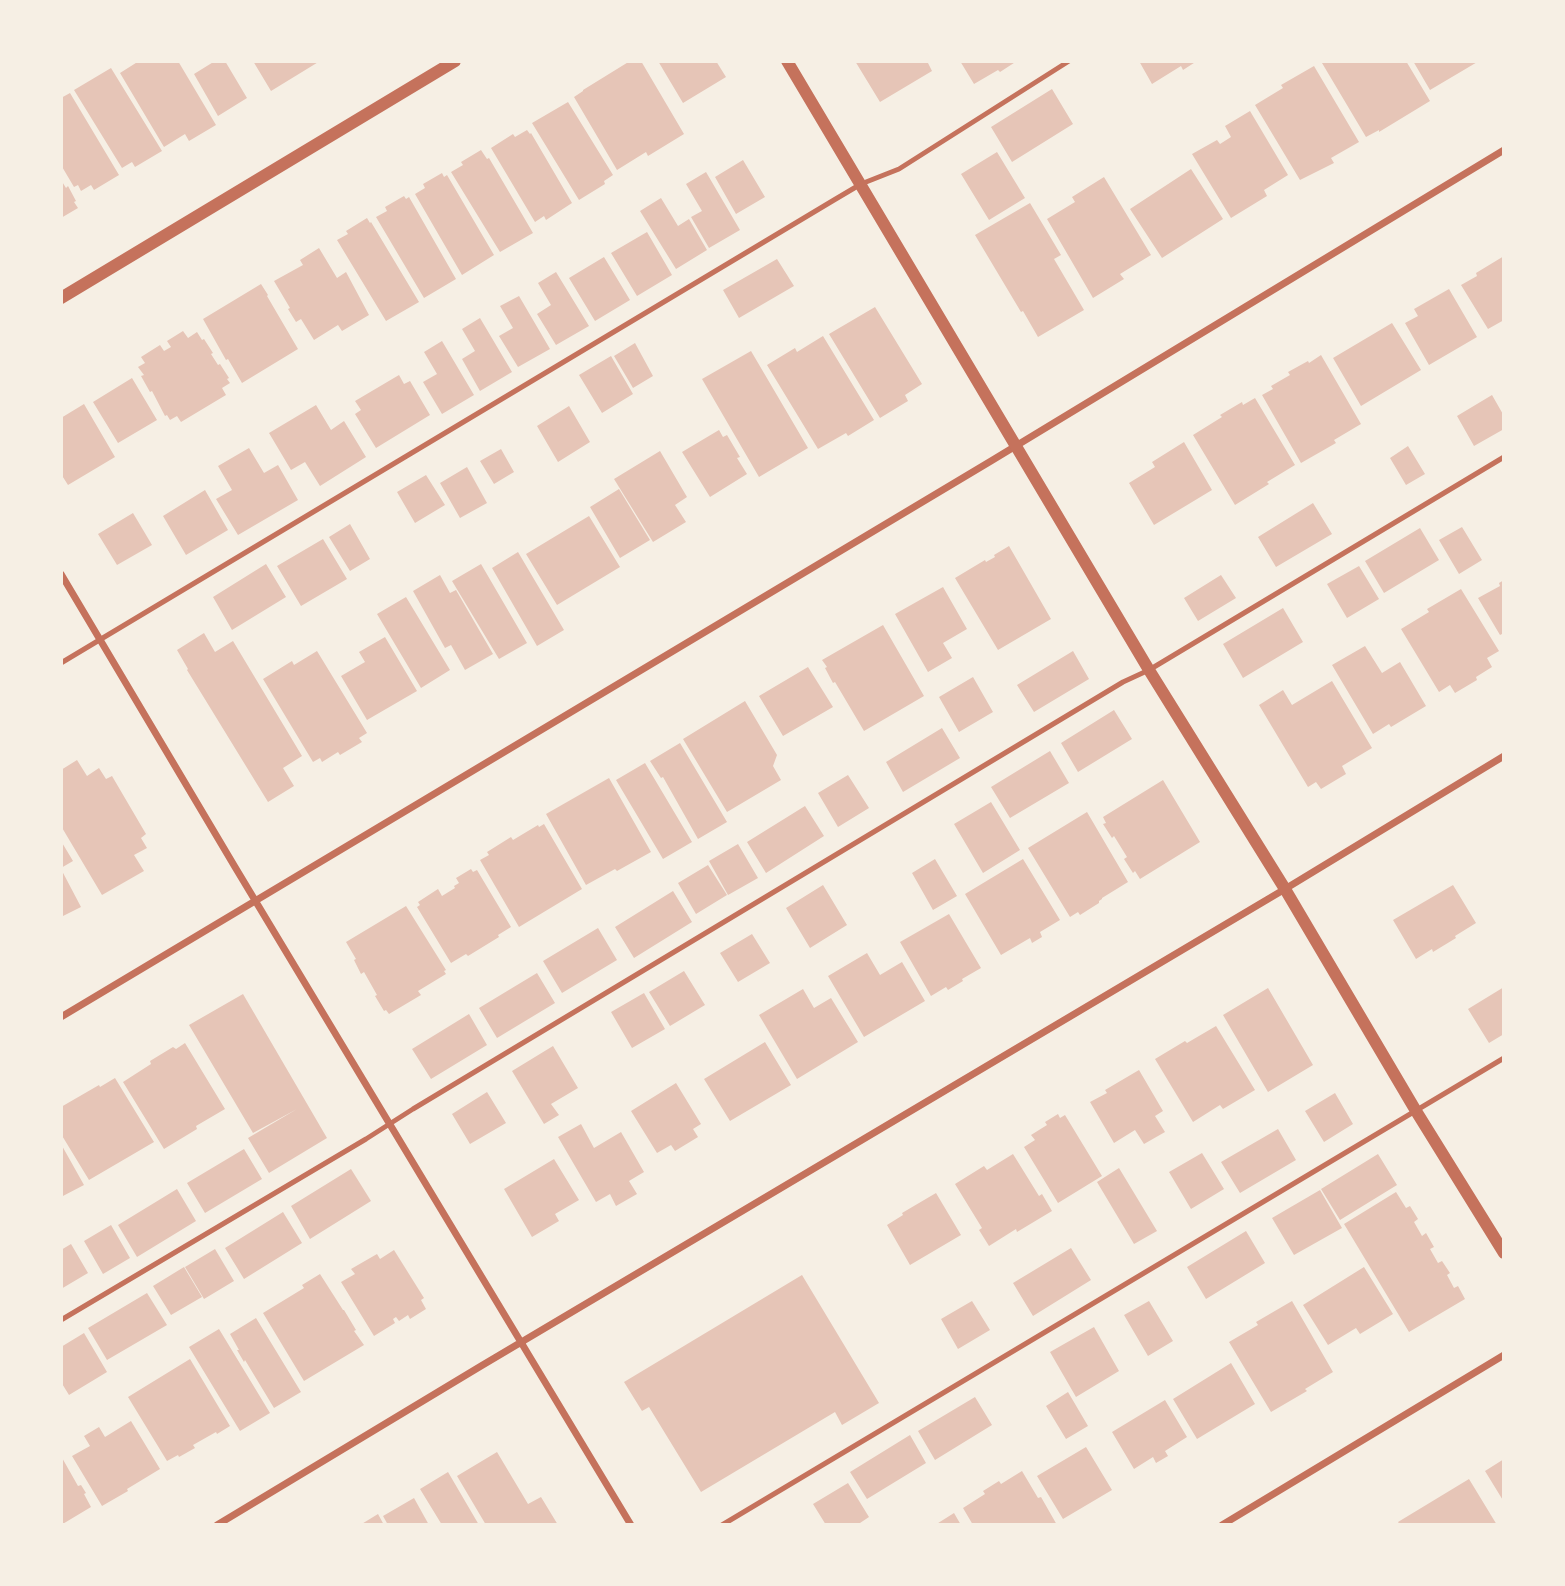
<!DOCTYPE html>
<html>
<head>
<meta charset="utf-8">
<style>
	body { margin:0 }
	#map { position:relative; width:1565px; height:1586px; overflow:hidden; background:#f6efe4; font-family:"IBM Plex Serif",serif }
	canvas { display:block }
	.frame { position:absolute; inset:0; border:63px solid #f6efe4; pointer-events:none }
</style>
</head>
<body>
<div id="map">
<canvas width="1565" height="1586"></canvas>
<div class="frame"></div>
</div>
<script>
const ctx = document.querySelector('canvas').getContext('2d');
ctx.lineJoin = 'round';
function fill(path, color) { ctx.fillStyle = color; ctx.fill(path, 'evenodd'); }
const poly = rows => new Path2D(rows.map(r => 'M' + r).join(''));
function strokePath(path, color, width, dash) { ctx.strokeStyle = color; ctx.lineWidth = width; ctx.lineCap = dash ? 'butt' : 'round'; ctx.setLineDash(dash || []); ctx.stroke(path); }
const building = poly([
	[139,61,150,61,151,63,155,61,178,61,216,125,189,141,185,134,164,147,120,73],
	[215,61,225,61,247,98,218,116,194,74],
	[253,61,320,61,271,91],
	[630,61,641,61,684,134,648,156,646,152,617,170,574,97,583,91,583,90],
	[658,61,716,61,726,77,683,103],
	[855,61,931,61,928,63,932,71,880,102],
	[960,61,1017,61,1000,72,998,70,974,84],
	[1139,61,1197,61,1183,70,1181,66,1152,84],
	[1326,61,1406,61,1430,101,1379,132,1379,130,1366,137,1322,63],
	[1413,61,1479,61,1430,90],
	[1314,66,1359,142,1331,158,1334,163,1300,180,1255,105,1283,88,1281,85],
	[111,68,162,151,135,167,132,162,122,168,74,90],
	[1052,89,1073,124,1012,162,991,127],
	[70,93,119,175,94,190,91,185,81,191,78,185,74,187,61,165,61,98],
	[568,102,613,175,604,181,605,184,579,200,532,123],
	[1250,111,1288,175,1264,190,1267,196,1231,218,1192,154,1217,140,1220,144,1231,137,1225,126],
	[527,130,530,134,531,133,572,203,546,220,544,216,535,222,491,148,513,134,515,137],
	[481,150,487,159,489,158,533,233,500,252,451,172,463,165,461,162],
	[997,152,1025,198,989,220,961,174],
	[743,160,765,197,736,214,715,177],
	[1191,169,1223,219,1162,258,1130,209],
	[706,172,740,230,709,248,691,217,702,211,686,184],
	[442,173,444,177,447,175,494,255,462,275,415,194,425,188,423,184],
	[1104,177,1151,255,1120,274,1124,279,1093,298,1047,219,1075,202,1072,197],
	[61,180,66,188,68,186,76,201,74,202,78,208,61,218],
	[404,196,406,199,409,197,456,279,424,298,376,217,387,211,385,207],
	[661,198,678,226,689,219,707,250,676,269,640,211],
	[1030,203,1061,255,1054,259,1084,310,1038,337,1023,311,1021,312,975,235],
	[367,218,370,223,371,222,419,302,386,321,337,240,348,234,346,231],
	[647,232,672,275,637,296,611,253],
	[319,248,337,278,346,272,369,315,342,331,338,325,314,340,301,319,296,322,288,309,290,308,274,281,303,265,300,260],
	[1504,256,1504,320,1488,329,1461,285,1477,276,1476,273],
	[604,257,630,300,595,321,569,278],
	[777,259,794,286,739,318,723,290],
	[556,272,589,326,556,345,537,314,551,305,538,283],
	[261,284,268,295,267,296,298,349,242,383,228,359,226,360,203,319],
	[1449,289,1477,337,1429,365,1405,323,1418,316,1414,309],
	[519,296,550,349,518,367,499,336,513,328,500,306],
	[875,307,922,384,905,395,908,401,880,418,829,334],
	[480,318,512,372,480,391,462,359,475,351,462,329],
	[1392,323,1421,370,1361,406,1333,358],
	[183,331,188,338,197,332,202,340,204,339,213,353,211,354,218,365,220,364,229,378,227,379,230,383,222,388,226,395,181,422,177,416,170,420,167,415,165,416,152,391,150,392,141,376,144,375,138,367,145,363,141,357,160,345,164,351,171,347,167,341],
	[823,336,874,420,848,436,846,433,818,449,767,365,795,348,797,352],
	[442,341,474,395,442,414,423,382,437,374,424,352],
	[635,343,653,376,633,388,614,356],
	[751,351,808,448,759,477,702,379],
	[1321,355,1361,424,1334,440,1336,443,1301,463,1262,395,1273,389,1271,386,1290,375,1288,372,1308,361,1309,363],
	[611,356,633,394,602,413,579,375],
	[399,375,404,384,410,381,430,415,376,448,355,414,361,410,355,401],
	[132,378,157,420,118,443,93,402],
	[1492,395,1504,416,1504,429,1474,446,1457,416],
	[1255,398,1295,465,1267,482,1269,484,1235,505,1193,435,1222,417,1220,415,1242,402,1243,405],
	[84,404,115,457,68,485,61,474,61,418],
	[316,405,331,430,344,421,366,457,320,486,305,462,291,470,269,433],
	[569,406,590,442,558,462,537,426],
	[719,430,723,437,727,435,740,457,737,458,747,474,710,497,682,452],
	[1184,442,1212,490,1154,525,1129,483,1155,467,1152,462],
	[1408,446,1425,474,1406,485,1390,458],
	[249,448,264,473,278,465,298,500,238,535,216,499,232,490,218,466],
	[501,449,514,472,494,484,480,461],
	[660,451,687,497,675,505,686,522,653,542,614,479],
	[467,467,487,503,460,518,440,483],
	[426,475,445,505,415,523,397,492],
	[619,489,650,540,620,558,590,507],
	[205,490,228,530,186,555,163,516],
	[1313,503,1332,534,1276,567,1258,537],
	[133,513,152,545,117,565,98,534],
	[589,516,620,567,557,605,526,554],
	[350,524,370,559,350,571,329,537],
	[1462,527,1482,560,1459,574,1439,540],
	[1420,528,1439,560,1384,593,1365,561],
	[323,539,347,579,301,606,277,566],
	[1009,546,1051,619,998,650,955,578,985,560,986,562,995,557,994,555],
	[518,552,564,630,537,646,492,568],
	[266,564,286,597,232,630,213,597],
	[481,564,527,643,499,659,452,581],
	[1359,566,1379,599,1347,618,1327,584],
	[440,575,450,593,456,590,493,654,465,670,451,645,445,648,413,591],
	[1221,575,1236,598,1198,621,1184,598],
	[1504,580,1504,633,1500,635,1478,598,1500,586,1499,583],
	[943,587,967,629,943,643,952,658,928,672,895,614],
	[1461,589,1499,651,1487,658,1492,667,1476,677,1477,680,1455,693,1450,685,1439,692,1401,629,1429,612,1427,609],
	[406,597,450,670,421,688,377,614],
	[1283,608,1303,642,1243,678,1223,644],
	[883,625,924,696,864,731,835,682,833,683,825,668,827,667,822,660],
	[204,633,215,652,233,641,302,756,283,768,294,786,268,802,187,670,188,669,177,650],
	[385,637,417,691,367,720,341,676,365,662,359,652],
	[1365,646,1382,673,1400,662,1426,706,1391,727,1389,724,1373,734,1332,665],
	[317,651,367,733,359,738,362,742,340,755,338,752,322,762,320,758,313,762,263,679,292,661,294,665],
	[1073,651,1089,679,1034,712,1017,685],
	[808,667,833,707,783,736,759,696],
	[973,677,993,712,959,732,939,697],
	[1332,681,1372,748,1342,766,1346,774,1321,789,1316,782,1308,787,1259,705,1283,690,1292,705],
	[745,701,777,755,773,766,781,780,727,812,683,739],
	[1114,710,1132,739,1078,772,1061,743],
	[942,728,960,758,903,792,886,762],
	[680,743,727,822,698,839,663,777,661,778,650,761],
	[1050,751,1069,783,1010,818,991,787],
	[77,760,87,776,99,768,106,779,112,776,146,834,141,838,147,848,134,855,144,871,102,895,61,826,61,770],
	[645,763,692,842,663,859,616,780],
	[848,775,869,808,838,827,818,793],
	[609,778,651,852,617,871,615,869,586,885,546,814],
	[1163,780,1200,842,1140,879,1135,871,1133,873,1124,859,1127,857,1114,836,1112,838,1103,824,1106,823,1103,817],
	[991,802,1020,850,983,873,954,824],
	[805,806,824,836,766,873,747,842],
	[1087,812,1128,882,1102,898,1102,899,1099,901,1099,903,1080,915,1078,912,1070,917,1028,848],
	[544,824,582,889,519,927,480,860,489,855,487,852,511,837,513,840,538,825,539,827],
	[61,841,73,861,61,868],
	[738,844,758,878,728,895,709,861],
	[935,859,957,896,933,910,912,873],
	[1023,859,1060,920,1040,932,1042,937,1032,943,1030,938,1001,955,965,894],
	[708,865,727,895,696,914,678,883],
	[61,869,81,907,61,917],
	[471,869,473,872,477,870,511,927,498,935,499,937,468,956,466,954,451,963,417,907,420,905,418,902,438,889,442,896,455,888,454,886,459,883,456,878],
	[823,885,847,925,810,948,786,908],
	[1453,885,1476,923,1455,936,1456,938,1433,952,1432,949,1416,959,1393,920],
	[673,891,692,922,634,958,615,927],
	[406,906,446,970,444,971,446,974,418,991,421,995,389,1014,386,1010,384,1011,375,996,377,995,364,972,361,974,354,960,356,959,346,942],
	[949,914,981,968,962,979,963,981,948,990,946,987,931,996,900,942],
	[598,928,617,960,562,993,543,961],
	[752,934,770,963,738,982,720,953],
	[867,953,880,975,902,962,925,1001,864,1037,828,976],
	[684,971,705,1005,670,1026,649,992],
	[537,973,555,1003,497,1038,479,1008],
	[1504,987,1504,1034,1489,1043,1468,1009],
	[1268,988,1313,1065,1268,1092,1223,1015],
	[803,989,814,1008,831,998,858,1042,797,1079,759,1015],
	[644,993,665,1029,632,1048,611,1012],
	[243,994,327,1138,269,1173,248,1138,297,1109,253,1133,189,1025],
	[469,1014,487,1045,431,1079,412,1049],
	[1216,1026,1255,1090,1223,1109,1220,1105,1193,1122,1155,1059,1185,1041,1187,1043],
	[765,1042,791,1085,730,1121,704,1079],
	[185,1043,225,1109,196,1126,197,1129,164,1149,123,1082,151,1064,150,1061,173,1047,176,1049],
	[553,1046,578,1088,551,1104,559,1115,544,1124,512,1071],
	[1139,1070,1163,1111,1155,1116,1165,1132,1144,1144,1135,1130,1114,1143,1090,1102,1107,1093,1105,1090],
	[115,1078,154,1142,89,1180,61,1134,61,1107,99,1085,100,1087],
	[676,1083,701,1124,693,1129,698,1137,675,1151,671,1145,657,1153,631,1111],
	[487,1092,506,1123,470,1144,452,1114],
	[1335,1093,1353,1124,1324,1142,1305,1111],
	[1058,1114,1060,1118,1065,1115,1102,1176,1058,1203,1024,1147,1035,1140,1031,1135,1047,1125,1045,1122],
	[581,1124,594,1148,621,1132,644,1172,629,1181,637,1194,616,1206,610,1194,596,1202,558,1137],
	[1278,1129,1296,1160,1240,1193,1221,1162],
	[61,1144,84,1185,61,1197],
	[244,1149,262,1179,205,1213,187,1183],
	[1202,1153,1224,1189,1191,1209,1169,1172],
	[1013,1154,1039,1196,1042,1194,1052,1211,1017,1232,1016,1229,989,1246,979,1230,982,1228,955,1184,984,1166,987,1170],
	[1378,1154,1397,1185,1340,1220,1321,1189],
	[554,1159,579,1200,555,1214,559,1221,532,1237,504,1189],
	[1119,1168,1157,1231,1134,1244,1097,1182],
	[351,1169,371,1201,310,1239,291,1206],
	[177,1189,196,1221,137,1257,118,1225],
	[1320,1190,1342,1228,1294,1255,1272,1218],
	[1396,1192,1406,1208,1410,1206,1418,1219,1414,1222,1422,1236,1426,1233,1434,1247,1430,1249,1438,1263,1442,1261,1450,1273,1447,1275,1454,1288,1458,1286,1465,1299,1409,1332,1344,1224],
	[936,1193,961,1235,910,1265,887,1225,903,1215,902,1213],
	[283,1212,302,1243,244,1279,225,1248],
	[111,1225,130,1258,103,1274,84,1241],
	[1246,1231,1265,1263,1206,1299,1187,1267],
	[71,1244,88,1273,61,1289,61,1250],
	[1071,1248,1091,1280,1033,1316,1013,1283],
	[215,1249,234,1281,204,1299,185,1267],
	[394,1250,424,1298,421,1300,426,1309,410,1319,408,1315,399,1321,396,1317,393,1319,395,1323,374,1336,341,1282,355,1274,351,1269,377,1254,380,1259],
	[184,1267,202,1297,171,1315,153,1286],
	[1364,1267,1393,1314,1360,1334,1356,1328,1328,1345,1303,1305],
	[320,1274,343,1310,344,1310,356,1330,354,1331,364,1345,304,1381,263,1313,304,1288,302,1285],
	[802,1275,879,1403,842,1425,835,1412,701,1492,649,1407,642,1411,624,1382],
	[147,1293,167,1325,107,1360,88,1328],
	[972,1301,990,1330,958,1349,941,1319],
	[1149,1301,1173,1341,1148,1356,1124,1315],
	[1292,1301,1333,1372,1305,1389,1307,1391,1271,1412,1229,1342,1258,1325,1256,1322],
	[256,1318,301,1392,274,1408,245,1360,244,1362,237,1350,239,1350,230,1334],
	[1094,1327,1119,1371,1076,1397,1050,1352],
	[219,1329,270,1413,240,1431,189,1347],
	[84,1333,107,1372,69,1395,61,1382,61,1347],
	[190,1359,230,1426,217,1434,216,1432,193,1445,195,1448,179,1457,178,1455,167,1461,128,1397],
	[1231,1363,1255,1404,1197,1439,1173,1399],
	[1068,1392,1088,1426,1066,1439,1046,1406],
	[975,1397,992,1425,935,1460,918,1431],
	[1165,1400,1187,1437,1165,1451,1168,1456,1156,1463,1153,1457,1134,1469,1112,1432],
	[131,1421,160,1469,127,1489,128,1491,102,1506,72,1456,90,1446,84,1436,99,1427,105,1437],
	[910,1435,926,1463,867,1499,850,1472],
	[1086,1447,1112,1490,1063,1519,1037,1476],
	[497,1452,528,1504,541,1497,558,1525,486,1525,457,1476],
	[61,1456,78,1486,81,1485,86,1493,84,1494,91,1507,61,1525],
	[1504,1459,1504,1502,1485,1471],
	[1022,1471,1038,1498,1041,1497,1057,1525,973,1525,963,1508,985,1494,983,1491,999,1481,1001,1484],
	[448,1472,479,1525,442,1525,420,1489],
	[1469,1479,1497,1525,1400,1525,1398,1522],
	[848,1483,869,1517,857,1525,826,1525,813,1504],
	[414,1498,429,1525,388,1525,383,1516],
	[954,1513,961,1525,935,1525],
	[378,1514,384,1525,360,1525]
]);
const service = poly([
	[61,663,834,200,861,184,899,169,1069,61],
	[61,1320,366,1139,413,1109,1123,682,1149,670,1504,457],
	[722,1525,1504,1058]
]);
const minor = poly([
	[61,574,235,867,631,1525],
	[61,1017,991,461,1504,150],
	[217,1525,481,1366,1285,889,1504,756],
	[1222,1525,1504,1355]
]);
const tertiary = poly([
	[787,61,1149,670,1285,889,1416,1111,1504,1253],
	[61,298,455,61]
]);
fill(building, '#e6c5b7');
strokePath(service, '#c5725c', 5);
strokePath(minor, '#c5725c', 7);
strokePath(tertiary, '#c5725c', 12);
</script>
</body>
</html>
